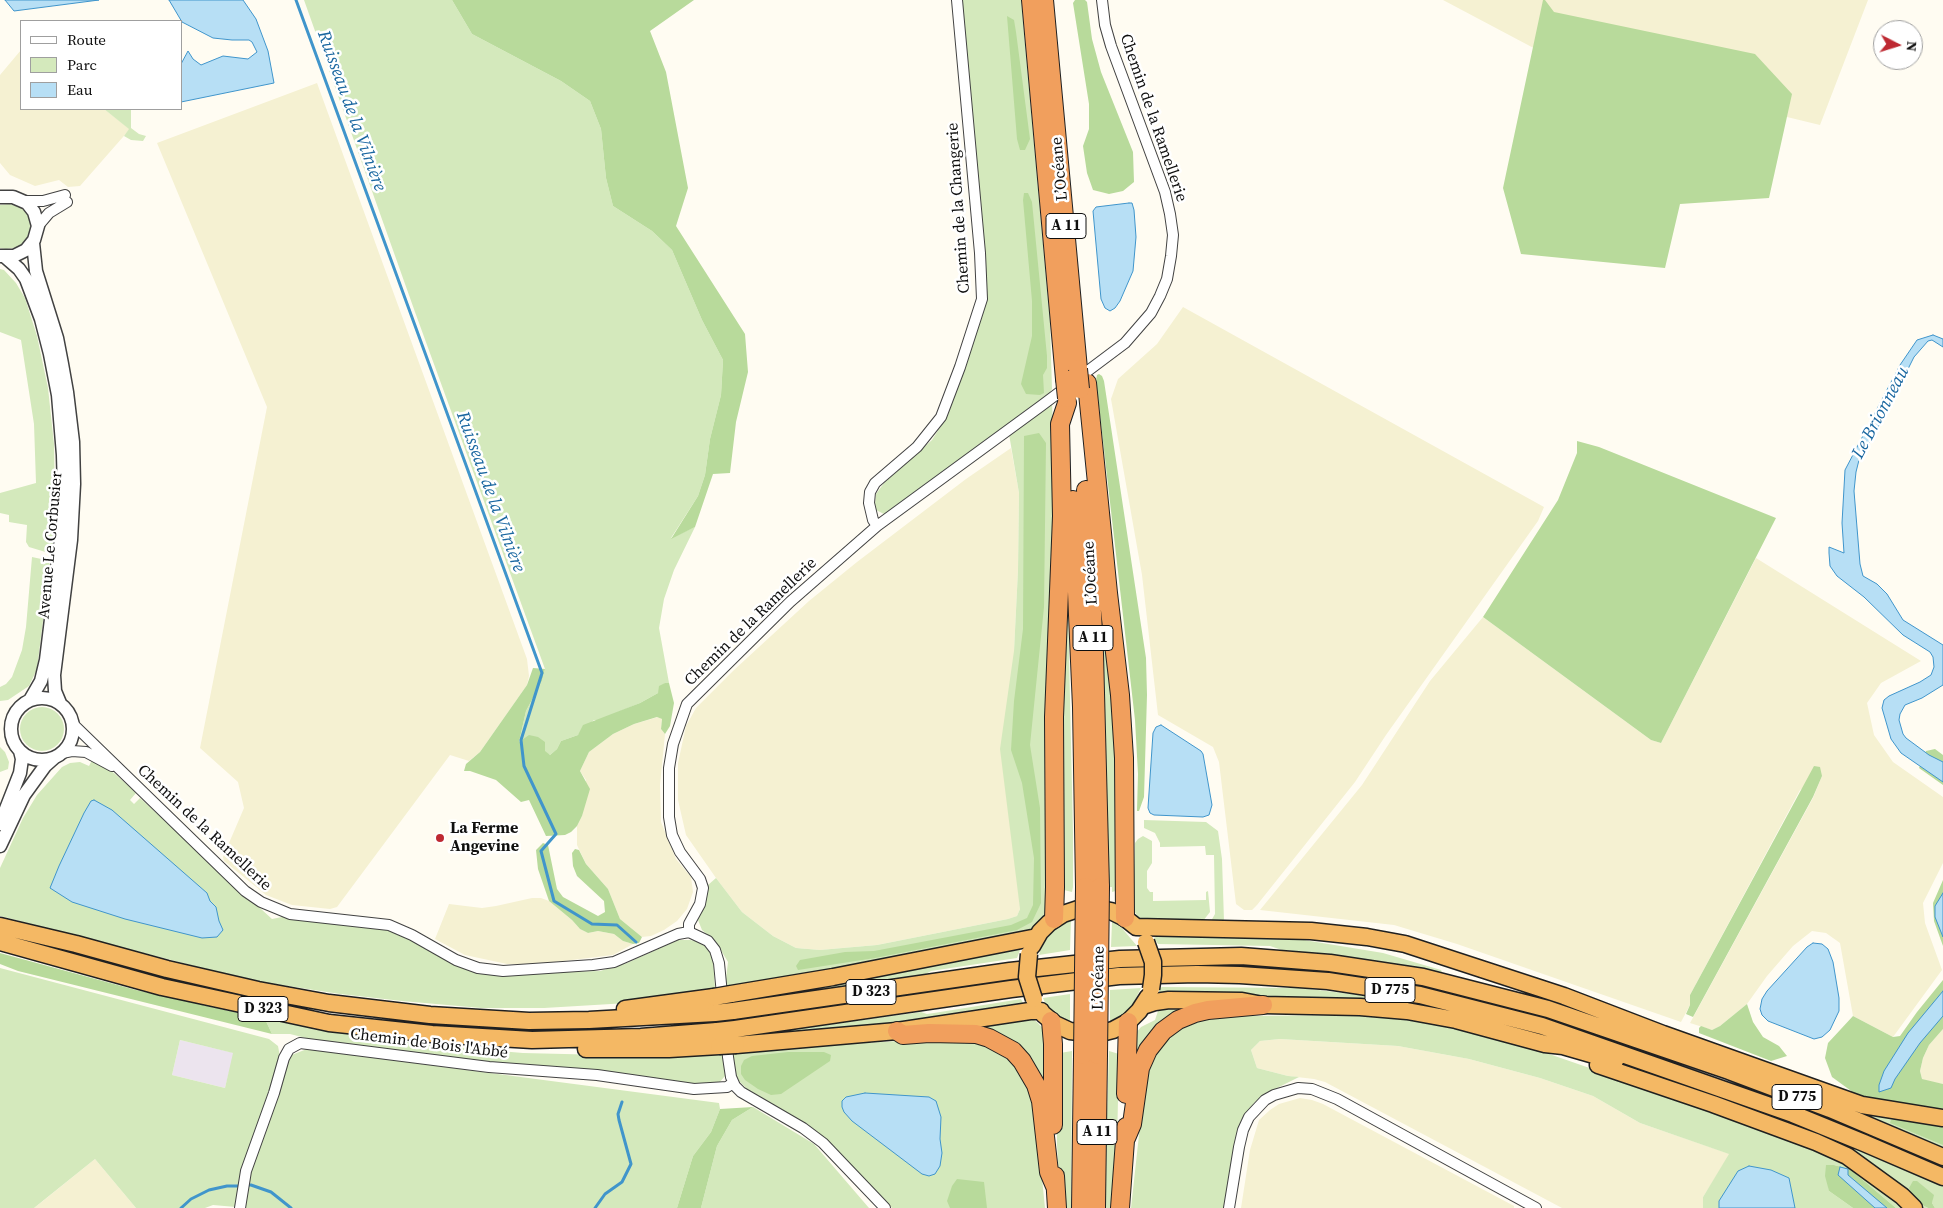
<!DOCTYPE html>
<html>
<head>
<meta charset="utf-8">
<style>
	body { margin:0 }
	#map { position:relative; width:1943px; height:1208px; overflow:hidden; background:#fffcf2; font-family:"Source Serif 4",serif }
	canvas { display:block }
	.legend { position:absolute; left:20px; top:20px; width:162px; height:90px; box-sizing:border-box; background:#fff; border:1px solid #9f9f9f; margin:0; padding:6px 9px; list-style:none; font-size:15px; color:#0f0f0f }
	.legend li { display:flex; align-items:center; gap:10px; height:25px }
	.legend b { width:25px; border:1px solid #9f9f9f }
	.north { position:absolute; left:1873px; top:20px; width:50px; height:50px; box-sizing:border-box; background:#fff; border:1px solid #9f9f9f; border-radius:50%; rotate:95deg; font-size:14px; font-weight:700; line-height:20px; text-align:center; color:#0f0f0f }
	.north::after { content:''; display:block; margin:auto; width:18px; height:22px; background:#be2932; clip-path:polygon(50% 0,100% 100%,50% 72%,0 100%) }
</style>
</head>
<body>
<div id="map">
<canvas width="1943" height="1208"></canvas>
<ul class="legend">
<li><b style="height:6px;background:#fff"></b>Route</li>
<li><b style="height:14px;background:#d4e9bc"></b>Parc</li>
<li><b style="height:14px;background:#b7dff5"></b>Eau</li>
</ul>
<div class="north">N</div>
</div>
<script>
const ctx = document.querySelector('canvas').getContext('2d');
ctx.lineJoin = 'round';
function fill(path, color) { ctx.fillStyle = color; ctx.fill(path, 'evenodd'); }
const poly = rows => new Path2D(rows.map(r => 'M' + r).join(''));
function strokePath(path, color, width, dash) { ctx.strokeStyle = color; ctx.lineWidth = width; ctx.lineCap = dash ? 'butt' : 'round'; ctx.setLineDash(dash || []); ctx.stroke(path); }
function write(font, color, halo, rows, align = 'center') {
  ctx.font = font + ' "Source Serif 4",serif'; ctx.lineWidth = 5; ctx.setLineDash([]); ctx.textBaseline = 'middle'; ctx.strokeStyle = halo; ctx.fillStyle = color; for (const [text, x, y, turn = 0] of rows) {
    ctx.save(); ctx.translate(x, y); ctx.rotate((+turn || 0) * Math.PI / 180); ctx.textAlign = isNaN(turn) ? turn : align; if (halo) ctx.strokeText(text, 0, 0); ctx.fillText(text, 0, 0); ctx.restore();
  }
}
const industrial = poly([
	[180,1040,234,1053,225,1088,172,1075]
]);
const farmland = poly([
	[1443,0,1868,0,1820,125,1560,62],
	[21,50,21,109,104,109,130,129,80,186,68,187,59,180,35,186,10,175,0,163,0,75],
	[317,83,527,659,529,676,527,685,480,752,469,761,450,755,337,907,330,909,292,905,266,895,224,861,223,857,244,808,238,782,200,748,267,407,157,143],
	[1183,307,1544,507,1538,521,1386,735,1355,782,1257,905,1252,910,1244,910,1236,904,1219,762,1213,747,1158,715,1142,575,1111,399,1118,379,1157,344],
	[1011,448,1019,493,1018,570,1014,651,1020,909,1017,916,1008,919,877,945,820,950,796,948,773,936,742,912,716,878,686,835,678,800,678,763,686,726,696,708,734,670,809,601,857,562,966,479],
	[1756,558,1921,661,1881,683,1867,703,1874,735,1893,762,1943,797,1943,863,1923,903,1925,923,1942,970,1893,1037,1853,1016,1840,943,1826,933,1812,931,1793,946,1767,976,1747,1004,1720,1026,1712,1030,1690,1023,1813,798,1822,776,1800,790,1690,995,1690,1005,1681,1022,1457,944,1394,925,1260,910,1362,785,1430,681,1483,617,1651,740,1661,743],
	[658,717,662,719,661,729,665,734,660,785,661,822,676,859,691,877,693,892,687,909,677,921,664,930,651,936,642,937,620,919,608,889,586,864,577,845,577,826,582,816,586,780,580,771,589,752,613,734,634,724],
	[532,898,541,898,549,901,572,920,580,929,588,933,598,931,614,934,623,941,633,944,613,955,539,964,507,964,465,955,435,939,449,904,482,908,496,906],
	[1943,1029,1943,1084,1934,1083,1922,1079,1920,1071,1923,1058,1929,1045],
	[1280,1039,1398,1046,1469,1059,1540,1078,1593,1096,1640,1123,1730,1154,1703,1197,1703,1208,1562,1208,1325,1082,1314,1079,1288,1076,1257,1068,1251,1050,1260,1041],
	[1300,1098,1312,1100,1323,1104,1514,1206,1514,1208,1241,1208,1250,1150,1259,1120,1270,1110,1279,1104],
	[95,1159,136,1208,34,1208,43,1201]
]);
const green = poly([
	[304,0,452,0,472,34,561,81,590,101,601,129,606,178,613,206,652,231,672,250,702,320,723,360,721,395,710,439,705,475,698,496,671,538,695,527,674,570,664,599,659,628,669,683,665,683,658,693,640,703,599,720,594,720,578,735,561,741,557,749,550,755,519,742,526,711,542,681,545,669,415,312],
	[961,0,1021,0,1050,322,1052,389,1049,394,884,514,876,510,875,504,876,494,884,483,932,440,948,415,984,302],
	[104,109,131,109,131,128,139,134,146,136,143,141,131,140,124,136,129,129],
	[10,204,21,208,26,212,29,217,31,228,27,240,23,244,18,247,6,249,0,248,0,205],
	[0,269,4,270,16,283,25,298,37,336,48,388,54,444,55,503,52,554,29,547,26,542,27,525,9,522,9,515,0,513,0,493,36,483,34,424,21,340,0,332],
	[1052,403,1056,501,1048,910,1032,929,1024,935,775,982,725,987,728,962,716,942,702,930,698,920,708,885,716,878,742,912,773,936,796,948,820,950,877,945,1008,919,1017,916,1020,909,1000,749,1014,651,1018,570,1019,493,1009,434],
	[32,557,46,560,50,564,37,669,29,686,8,700,0,701,0,687,6,684,12,677,22,650,26,627],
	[1067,565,1073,833,1073,887,1072,892,1060,889,1060,781],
	[1100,568,1112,659,1119,890,1112,892,1112,887,1109,887],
	'20 729a22 22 0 1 1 44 0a22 22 0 1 1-44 0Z',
	[0,747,5,752,9,762,8,769,0,772],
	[92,760,114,773,132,789,136,793,130,800,134,804,140,798,272,919,287,916,355,925,361,928,386,928,409,938,477,973,493,974,600,971,627,963,678,940,690,940,700,942,706,946,713,958,715,988,713,988,713,991,628,1003,544,1008,481,1008,402,1001,340,994,249,980,0,916,0,868,23,818,37,795,62,767,70,763,80,762,89,766],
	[1144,820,1206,822,1218,831,1222,859,1224,921,1211,921,1215,914,1214,855,1206,855,1205,846,1160,847,1160,843,1155,833,1144,828],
	[1143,836,1152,841,1152,863,1147,871,1147,888,1150,892,1153,892,1153,901,1206,900,1206,892,1208,891,1210,912,1203,921,1144,920,1139,918,1134,911,1132,905,1133,878,1134,876,1135,843,1138,839],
	[1071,919,1070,950,1039,955,1041,947,1051,933,1059,925],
	[1112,922,1121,927,1137,946,1111,947],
	[1196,935,1250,936,1298,939,1383,953,1441,970,1442,972,1330,954,1282,950,1270,946,1158,944,1154,938,1157,936],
	[1018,949,1020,950,1017,958,931,971,926,974,732,1003,732,998],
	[0,968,269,1039,278,1046,280,1057,242,1170,236,1207,213,1205,205,1208,136,1208,95,1159,34,1208,0,1208],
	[180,1040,233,1053,225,1088,172,1075],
	[1162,987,1301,988,1402,1000,1429,1007,1159,994,1159,989],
	[1141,988,1133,1004,1128,1010,1110,1023,1110,990],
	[1070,994,1070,1023,1057,1017,1047,1007,1043,998],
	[1021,999,1024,1005,933,1022,736,1037,921,1012,927,1014,934,1013],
	[1194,1006,1135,1067,1136,1033,1141,1027,1155,1020,1158,1011,1164,1008],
	[1358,1015,1408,1020,1457,1028,1526,1046,1685,1101,1843,1159,1906,1208,1896,1208,1850,1169,1834,1165,1827,1165,1829,1191,1853,1208,1703,1208,1703,1197,1729,1154,1640,1123,1593,1096,1540,1078,1469,1059,1398,1046,1280,1039,1260,1041,1251,1050,1257,1068,1288,1076,1299,1077,1267,1093,1255,1102,1243,1119,1236,1137,1225,1208,1131,1208,1145,1080,1150,1063,1158,1047,1172,1032,1204,1020,1242,1016],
	[1031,1018,1037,1022,1045,1031,1048,1054,1043,1074,1043,1083,1041,1086,974,1025],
	[265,1019,318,1029,429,1045,523,1053,647,1056,724,1054,725,1076,719,1083,700,1086,505,1065,314,1040,290,1034,272,1034],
	[930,1039,968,1039,992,1046,1012,1059,1026,1078,1035,1108,1045,1208,892,1208,830,1144,812,1129,747,1089,739,1081,734,1070,732,1053,737,1051],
	[307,1049,719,1103,720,1109,711,1132,693,1156,677,1208,243,1208,247,1181,289,1056],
	[1072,1051,1071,1208,1061,1208,1057,1145,1057,1092,1060,1053],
	[1109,1051,1119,1054,1116,1190,1113,1208,1104,1208],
	[753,1107,814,1144,869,1208,701,1208,717,1146,732,1120],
	[1859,1111,1943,1123,1943,1148,1889,1124],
	[1823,1136,1881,1158,1943,1184,1943,1208,1935,1208,1932,1203,1933,1195,1917,1182,1920,1204,1928,1208,1921,1208]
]);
const forest = poly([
	[452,0,694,0,650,31,666,72,688,188,676,226,745,334,748,372,736,422,730,473,713,474,695,527,671,539,698,496,705,475,710,439,721,395,723,360,702,320,672,250,652,231,613,206,606,178,601,129,590,101,561,81,472,34],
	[1075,0,1085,0,1087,2,1092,39,1101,72,1133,152,1134,182,1123,191,1109,194,1093,190,1087,173,1083,146,1089,129,1089,104,1073,3],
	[1543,0,1545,0,1554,12,1755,54,1792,94,1769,198,1680,204,1665,268,1521,254,1503,188],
	[1007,16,1014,20,1016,32,1030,139,1025,150,1020,150,1017,139],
	[1024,193,1028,193,1032,202,1047,356,1047,368,1043,375,1044,393,1040,395,1026,394,1021,384,1032,336,1032,301,1023,200],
	[1099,374,1102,376,1104,381,1146,658,1147,695,1144,797,1139,811,1137,811,1138,774,1135,720,1096,380,1097,375],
	[1039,433,1046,443,1044,607,1030,745,1040,808,1041,903,1032,922,1017,930,875,958,798,970,796,966,800,960,845,952,874,951,1011,925,1027,918,1033,905,1034,858,1022,783,1011,750,1014,701,1023,629,1024,436],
	[1577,441,1599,447,1776,518,1661,743,1651,740,1483,617,1558,500,1577,453],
	[533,668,545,669,542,681,526,711,519,742,529,735,538,737,545,742,545,751,550,755,557,749,561,741,578,735,583,725,640,703,658,693,659,686,665,683,669,683,674,703,670,726,665,734,661,729,662,719,657,717,634,724,613,734,589,752,580,771,590,789,582,816,577,826,571,832,565,835,546,836,529,800,521,802,496,780,470,771,464,771,466,764,480,752,527,685],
	[1935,749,1943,755,1943,785,1919,768,1926,751],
	[1814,766,1820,767,1822,776,1813,797,1693,1017,1686,1014,1690,1005,1690,995],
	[543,843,548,845,557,889,563,897,598,916,605,912,604,901,577,876,573,866,572,853,575,849,579,850,586,864,608,889,620,919,642,937,639,943,633,944,623,941,614,934,598,931,588,933,580,929,572,920,549,901,538,869,536,850],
	[1943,880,1943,946,1934,921,1933,903],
	[0,953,136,990,265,1019,272,1034,18,971,0,964],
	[1943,980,1943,1029,1929,1045,1923,1058,1920,1071,1922,1079,1943,1084,1943,1113,1866,1099,1854,1093,1832,1077,1825,1058,1828,1043,1853,1016,1893,1037,1900,1036,1917,1012],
	[1747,1004,1753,1022,1763,1037,1779,1046,1787,1056,1771,1061,1699,1033,1699,1028,1701,1026,1712,1030,1720,1026],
	[788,1052,824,1052,831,1055,830,1061,781,1094,771,1095,758,1089,745,1080,741,1074,741,1066,744,1060,752,1056],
	[753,1107,732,1120,717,1146,701,1208,677,1208,693,1156,711,1132,720,1109],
	[1905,1118,1943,1124,1943,1145,1890,1123,1891,1120,1894,1119],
	[1826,1165,1834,1165,1850,1169,1896,1208,1853,1208,1829,1191,1825,1176],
	[957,1179,984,1182,987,1208,950,1208,947,1201,952,1186],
	[1913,1181,1917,1181,1934,1195,1932,1203,1935,1208,1943,1208,1928,1208,1916,1202,1909,1188]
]);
const water = poly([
	[5,0,99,0,14,11,5,0],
	[169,0,243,0,256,19,268,51,274,83,181,102,181,64,188,51,193,59,201,65,223,56,248,59,257,52,252,42,249,40,232,40,213,38,182,22,169,0],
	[1129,203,1132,203,1134,210,1136,237,1133,271,1120,301,1115,308,1110,311,1105,308,1101,299,1093,211,1096,207,1129,203],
	[1933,335,1943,339,1943,347,1932,340,1928,341,1914,357,1885,415,1859,460,1856,472,1854,491,1860,564,1863,576,1877,584,1887,594,1903,620,1943,645,1943,685,1922,698,1905,705,1900,714,1899,720,1903,734,1906,738,1929,755,1943,762,1943,782,1901,753,1891,739,1882,708,1884,700,1889,696,1920,682,1931,675,1934,667,1933,657,1930,652,1903,635,1864,597,1837,576,1830,566,1829,553,1829,547,1844,553,1842,523,1845,470,1900,365,1917,340,1933,335],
	[1161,725,1201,751,1203,754,1212,805,1209,815,1203,817,1154,815,1150,813,1148,808,1153,733,1156,727,1161,725],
	[94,800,112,810,207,893,210,901,216,907,219,921,223,930,217,937,202,938,125,919,72,902,50,888,59,866,84,813,91,801,94,800],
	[1943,893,1943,937,1935,917,1935,906,1943,893],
	[1813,943,1822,944,1828,949,1833,962,1839,998,1839,1011,1830,1030,1822,1037,1814,1039,1768,1021,1762,1015,1760,1009,1762,999,1767,991,1807,947,1813,943],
	[1943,991,1943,1016,1920,1043,1895,1079,1891,1088,1879,1092,1879,1085,1884,1071,1908,1033,1943,991],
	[865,1093,929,1097,936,1101,941,1117,940,1139,942,1153,940,1166,935,1174,929,1176,922,1174,852,1121,844,1112,842,1107,842,1101,846,1097,865,1093],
	[1749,1166,1771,1170,1789,1178,1795,1208,1719,1208,1719,1201,1738,1171,1749,1166],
	[1840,1167,1848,1169,1848,1175,1887,1208,1875,1208,1838,1175,1840,1167]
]);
const stream = poly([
	[296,0,542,673,521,740,524,766,556,834,541,851,554,901,592,924,617,925,636,942],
	[246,1185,251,1185,271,1192,291,1208],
	[181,1208,191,1199,209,1190,227,1186,238,1186],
	[595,1208,605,1194,622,1182,631,1164,619,1120,618,1114,622,1102]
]);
const minor = poly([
	[24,201,43,201,65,195],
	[38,226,49,213,67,202],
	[877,526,873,520,869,503,870,492,875,483,917,447,941,417,960,367,982,299,980,253,957,0],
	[73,724,245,891,261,902,290,914,389,925,412,935,456,960,478,968,503,971,593,965,614,962,678,934,689,932],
	[62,753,72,751,86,752,112,766],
	[689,932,689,924,700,904,703,888,700,879,680,852,672,835,669,817,669,768,673,744,687,704,790,602,877,526,1041,406,1125,343,1151,313,1160,296,1167,279,1171,256,1173,235,1170,214,1165,192,1111,46,1105,25,1102,0],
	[689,932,708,941,715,950,719,963,728,1057,731,1077,735,1086,741,1092,803,1128,823,1143,885,1208],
	[240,1208,246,1171,274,1093,284,1058,289,1049,300,1043,489,1067,597,1075,694,1089,727,1087,733,1083],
	[1229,1208,1239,1147,1243,1130,1249,1117,1265,1100,1274,1095,1298,1088,1312,1089,1337,1099,1536,1208]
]);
const tertiary = poly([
	[0,197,13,197,27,203,34,212,38,226,34,240,26,250,14,256,0,256],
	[33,243,36,271,57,338,62,364,67,392,73,442,74,484,71,540,54,675,55,691,60,703],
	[4,256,19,269,26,279,41,319,50,354,58,395,63,455,64,490,61,538,46,660,41,681,30,700],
	'11 729a31 31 0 1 1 62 0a31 31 0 1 1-62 0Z',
	[0,824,20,773,22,759,20,751],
	[0,846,24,795,45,766,54,758]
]);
const trunk = poly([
	[0,926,76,944,167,969,258,990,329,1003,430,1015,529,1021,589,1020,715,1013],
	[1136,927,1311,931,1367,937,1405,944,1564,996,1663,1034,1862,1105,1943,1118],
	[0,942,162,987,329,1023,432,1034,532,1040,641,1037,717,1031],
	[1032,946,1040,932,1049,923,1063,914,1078,909,1095,908,1111,911,1125,918,1135,926],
	[731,994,833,977,1037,937],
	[1143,1006,1155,1002,1169,1000,1242,1001,1263,1005,1360,1007,1407,1011,1456,1020,1545,1044,1563,1046,1615,1061],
	[625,1009,714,997],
	[733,1011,1010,971,1120,959,1241,956,1330,963,1423,977,1548,1009,1729,1071,1830,1109,1943,1157],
	[1043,1014,1055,1024,1070,1031,1097,1034,1113,1030,1128,1022,1139,1011,1148,997],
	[735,1029,1011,989,1119,976,1197,974,1240,975,1328,981,1420,995,1542,1026,1793,1114,1864,1143,1943,1177],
	[736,1045,897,1031,1030,1011,1041,1011],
	[586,1049,669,1049,719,1046],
	[1598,1065,1713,1104,1816,1142,1847,1156,1902,1196,1914,1208]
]);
const motorway = poly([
	[1031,0,1065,379],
	[1044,0,1078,369],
	[1087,383,1108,593,1120,695,1124,758,1125,918],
	[1086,490,1094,654,1100,887],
	[1073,500,1082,707,1085,887],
	[1054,919,1055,887,1054,717,1062,516,1060,424,1067,403],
	[1051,1021,1053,1044,1053,1125],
	[897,1031,903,1035,929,1033,976,1034,989,1038,1013,1051,1022,1061,1036,1085,1041,1101,1049,1172,1055,1186],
	[1126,1094,1128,1022],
	[1126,1138,1132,1124,1140,1068,1148,1050,1163,1031,1178,1020,1195,1013,1208,1010,1263,1005],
	[1055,1176,1057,1208],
	[1081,1208,1083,1055],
	[1096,1208,1098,1055],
	[1120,1208,1126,1127]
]);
const trunkBridge = poly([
	[1146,942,1153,962,1153,975,1151,989],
	[1029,954,1027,977,1034,999],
	[714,997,731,994],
	[715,1013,733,1011],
	[717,1031,735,1029],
	[719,1046,736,1045]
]);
const motorwayBridge = poly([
	[1078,369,1080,389],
	[1065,379,1067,398],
	[1083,1055,1085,887],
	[1098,1055,1100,887]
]);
const markers = [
	[440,838,5,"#be2932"]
];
const shields = [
	[1066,226,40],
	[1093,638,40],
	[1390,990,50],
	[871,992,50],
	[263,1009,50],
	[1797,1097,50],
	[1097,1132,40]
];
const shieldNames = [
	["A 11",1066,226],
	["A 11",1093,638],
	["D 775",1390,990],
	["D 323",871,992],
	["D 323",263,1009],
	["D 775",1797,1097],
	["A 11",1097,1132]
];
const streetNames = [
	["Chemin de la Ramellerie",1153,118,71],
	["L’Océane",1060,169,-95],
	["Chemin de la Changerie",959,208,-94],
	["Avenue Le Corbusier",51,545,-85],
	["L’Océane",1091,573,-93],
	["Chemin de la Ramellerie",751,622,-44],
	["Chemin de la Ramellerie",204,828,43],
	["L’Océane",1099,978,-89],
	["Chemin de Bois l'Abbé",429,1044,7]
];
const poiNames = [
	["La Ferme",450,829],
	["Angevine",450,847]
];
const waterNames = [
	["Ruisseau de la Vilnière",351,111,70],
	["Le Brionneau",1881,413,-62],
	["Ruisseau de la Vilnière",490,492,70]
];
fill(industrial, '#ece4ee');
fill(farmland, '#f5f1d2');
fill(green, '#d4e9bc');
fill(forest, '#b8da9b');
fill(water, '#b7dff5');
strokePath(water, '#4095cb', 1);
strokePath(stream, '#4095cb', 3);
strokePath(minor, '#424242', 12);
strokePath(tertiary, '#424242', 15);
strokePath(trunk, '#202020', 19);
strokePath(motorway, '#202020', 20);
strokePath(minor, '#fff', 10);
strokePath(tertiary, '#fff', 12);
strokePath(trunk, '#f4b864', 16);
strokePath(motorway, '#f19f5d', 18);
strokePath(trunkBridge, '#202020', 19, []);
strokePath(motorwayBridge, '#202020', 20, []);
strokePath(trunkBridge, '#f4b864', 16);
strokePath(motorwayBridge, '#f19f5d', 18);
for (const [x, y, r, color] of markers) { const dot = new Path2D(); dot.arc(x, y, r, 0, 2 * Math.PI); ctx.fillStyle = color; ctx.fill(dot); strokePath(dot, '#fff', 2); }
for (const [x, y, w] of shields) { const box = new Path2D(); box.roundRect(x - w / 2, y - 12.5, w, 25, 4); ctx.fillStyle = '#fff'; ctx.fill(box); strokePath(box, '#0f0f0f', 1); }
write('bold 15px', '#0f0f0f', null, shieldNames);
write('16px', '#0f0f0f', '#fff', streetNames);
write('bold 16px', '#0f0f0f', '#fff', poiNames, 'left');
write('italic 18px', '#1a67a0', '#fff', waterNames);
</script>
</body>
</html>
